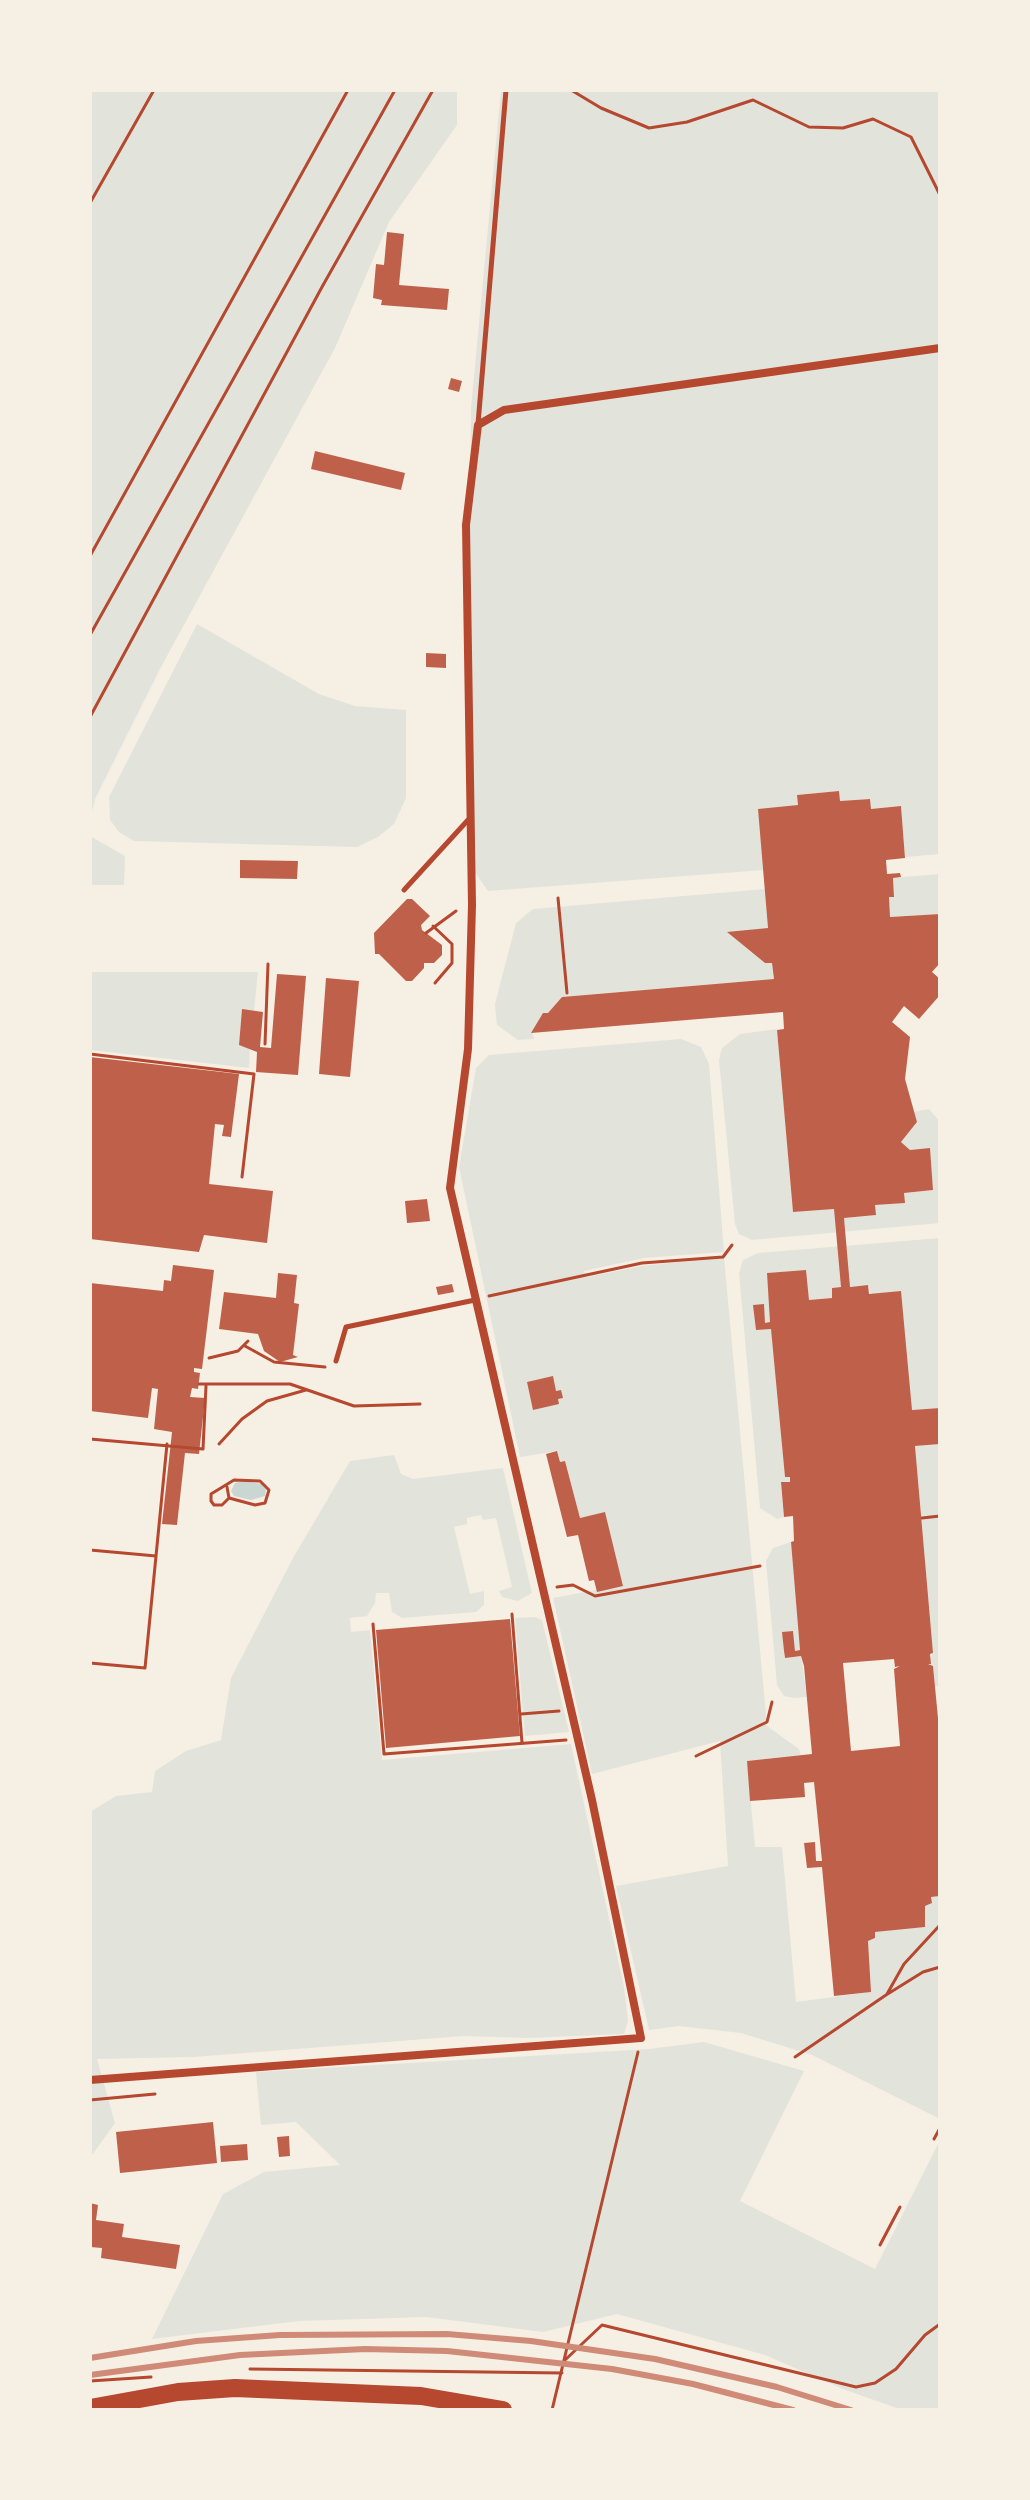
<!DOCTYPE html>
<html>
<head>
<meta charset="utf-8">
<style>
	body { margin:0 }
	#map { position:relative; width:1030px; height:2500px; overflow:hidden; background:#f6efe4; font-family:"IBM Plex Sans",sans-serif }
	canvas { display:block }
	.frame { position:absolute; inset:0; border:92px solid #f6efe4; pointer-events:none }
</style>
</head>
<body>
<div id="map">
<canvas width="1030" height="2500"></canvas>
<div class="frame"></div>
</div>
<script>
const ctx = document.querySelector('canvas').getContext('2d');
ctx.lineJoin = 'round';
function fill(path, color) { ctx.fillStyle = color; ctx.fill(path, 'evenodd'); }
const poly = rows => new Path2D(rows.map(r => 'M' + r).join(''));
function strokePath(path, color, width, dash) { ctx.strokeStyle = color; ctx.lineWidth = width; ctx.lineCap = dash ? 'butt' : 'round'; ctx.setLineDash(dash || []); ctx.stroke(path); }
const green = poly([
	[90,90,457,90,457,125,389,222,335,348,161,667,95,799,90,821],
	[501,90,940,90,940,854,905,857,901,806,871,809,869,799,840,801,839,791,798,795,798,805,764,870,488,891,474,871,469,615,471,408],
	[197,624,319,694,355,706,406,710,406,798,394,824,378,837,357,847,134,841,119,832,110,820,109,797],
	[90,836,125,856,124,885,90,885],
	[940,874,940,914,890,917,889,897,894,896,893,878],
	[765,889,768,928,728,933,765,963,772,963,774,979,562,997,532,1032,534,1039,518,1040,497,1025,495,1004,516,923,533,909],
	[90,972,258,972,254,1011,242,1010,239,1045,250,1046,249,1068,90,1050],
	[777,1029,793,1212,843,1208,844,1218,875,1215,875,1205,904,1203,904,1193,933,1190,930,1149,910,1150,901,1142,917,1123,913,1112,929,1109,940,1122,940,1223,752,1240,739,1234,735,1224,719,1060,722,1048,740,1034],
	[681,1039,701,1047,709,1064,724,1252,644,1258,584,1271,587,1277,642,1266,724,1257,767,1726,799,1749,801,1755,747,1761,755,1847,782,1847,796,2002,870,1992,868,1941,875,1938,875,1932,925,1927,925,1906,932,1903,931,1897,940,1896,940,2119,812,2055,741,2033,679,2026,649,2030,616,1886,728,1866,720,1741,592,1774,553,1598,623,1585,605,1513,580,1518,565,1461,560,1462,557,1451,520,1457,459,1167,476,1068,489,1055],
	[940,1238,940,1408,912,1410,868,1285,832,1288,832,1298,809,1300,806,1270,767,1273,785,1477,790,1477,790,1482,781,1483,784,1517,777,1519,760,1508,739,1273,743,1260,758,1253],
	[940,1444,940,1686,935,1686,933,1666,928,1664,933,1653,915,1446],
	[394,1455,401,1474,413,1479,503,1468,532,1593,518,1601,502,1597,499,1591,512,1587,496,1518,483,1520,481,1515,467,1518,467,1524,454,1527,470,1594,484,1591,484,1605,476,1612,402,1618,392,1612,389,1593,376,1593,375,1603,367,1616,350,1618,351,1632,370,1630,382,1760,571,1744,624,1987,628,2021,624,2034,528,2038,464,2036,194,2057,97,2059,115,2123,90,2158,90,1812,116,1796,152,1792,155,1771,186,1751,221,1740,231,1678,293,1558,350,1461],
	[791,1542,800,1650,795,1651,783,1632,784,1657,801,1656,807,1697,794,1698,784,1696,777,1685,766,1561,773,1548],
	[535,1617,542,1620,569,1732,525,1736,515,1618],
	[704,2042,804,2071,740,2201,875,2269,940,2140,940,2410,902,2410,843,2389,765,2355,617,2314,543,2332,426,2317,299,2321,152,2339,223,2194,264,2172,340,2165,296,2122,261,2125,256,2072,649,2049]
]);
const water = poly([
	[243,1481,262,1484,266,1490,265,1496,251,1500,234,1496,231,1491,235,1483]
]);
const building = poly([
	[387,232,404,234,399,285,449,289,447,310,381,305,382,300,373,298,376,264,384,265],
	[451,378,462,381,459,392,448,389],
	[315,451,405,473,401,490,311,469],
	[426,653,446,654,446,668,426,667],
	[839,791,840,801,870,799,871,809,901,806,905,858,886,860,887,874,900,873,901,877,893,878,894,897,889,897,890,917,940,914,940,963,932,972,940,979,940,995,919,1019,904,1006,892,1022,910,1037,905,1079,917,1122,901,1142,910,1150,930,1148,933,1190,904,1193,905,1203,875,1205,876,1215,844,1218,850,1287,868,1285,869,1294,901,1291,912,1410,940,1408,940,1444,915,1446,933,1653,930,1654,931,1664,928,1664,933,1666,940,1739,940,1896,931,1897,932,1903,925,1906,925,1927,875,1932,875,1938,868,1941,871,1992,834,1996,822,1867,807,1868,804,1843,815,1842,816,1861,822,1861,814,1782,804,1783,805,1797,750,1801,747,1761,812,1754,804,1666,801,1656,785,1658,784,1651,782,1632,793,1631,795,1651,800,1650,791,1542,794,1541,793,1516,784,1517,781,1482,790,1482,790,1477,785,1477,771,1329,756,1330,753,1305,764,1304,765,1323,770,1322,767,1273,806,1270,809,1300,832,1298,832,1288,841,1287,834,1209,793,1212,777,1030,784,1029,783,1012,531,1033,543,1013,548,1013,562,997,774,979,772,963,765,963,727,932,768,928,758,809,798,805,797,795],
	[894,1659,895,1667,900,1666,894,1669,900,1746,851,1751,843,1663],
	[240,860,298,861,297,879,240,878],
	[407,899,412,899,430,916,421,925,422,930,442,945,442,955,434,963,424,963,424,968,412,981,406,981,379,954,375,954,374,933],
	[277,974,306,976,298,1075,256,1072,257,1052,239,1045,242,1009,263,1012,260,1047,271,1048],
	[326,978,359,981,350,1077,319,1074],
	[90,1057,239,1074,231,1137,222,1136,224,1125,215,1124,209,1184,273,1191,267,1243,204,1235,199,1252,90,1239],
	[427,1199,430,1221,407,1223,405,1201],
	[173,1265,214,1270,202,1369,194,1368,194,1372,200,1373,198,1389,192,1388,190,1397,205,1398,199,1454,185,1453,177,1525,162,1524,172,1432,154,1429,158,1389,152,1388,148,1418,90,1411,90,1283,163,1291,164,1280,171,1281],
	[278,1273,297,1275,294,1303,299,1304,293,1355,298,1357,280,1362,264,1351,258,1334,219,1329,224,1292,276,1298],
	[452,1284,454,1292,438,1295,436,1287],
	[553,1376,556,1391,561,1390,563,1398,558,1399,559,1404,533,1410,527,1382],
	[557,1451,560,1462,565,1461,580,1518,605,1512,623,1586,597,1592,594,1580,589,1581,578,1535,567,1537,546,1454],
	[510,1619,520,1736,386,1748,376,1630],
	[213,2122,217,2163,120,2173,116,2132],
	[289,2136,290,2156,279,2157,277,2137],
	[247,2144,248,2160,221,2162,220,2146],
	[90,2203,98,2205,96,2220,124,2224,122,2237,180,2245,176,2269,101,2258,102,2248,90,2247]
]);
const path = poly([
	[571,90,601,108,649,128,687,122,753,100,809,127,843,128,873,119,911,137,940,195],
	[90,203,154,90],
	[90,556,348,90],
	[90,635,395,90],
	[90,717,322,287,433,90],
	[558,898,567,993],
	[433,926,452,944,452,963,435,983],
	[426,933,456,911],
	[265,1044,268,964],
	[90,1054,254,1074,242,1177],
	[489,1296,642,1263,723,1257,732,1245],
	[245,1346,274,1362,325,1367],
	[209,1358,238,1351,248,1341],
	[199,1384,290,1384,354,1406,420,1404],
	[90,1439,203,1449,206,1386],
	[219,1444,242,1419,267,1401,306,1390],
	[227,1487,229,1498,255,1505,265,1503,269,1490,260,1481,234,1480,211,1494,211,1501,214,1505,222,1505,229,1498],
	[922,1518,940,1516],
	[90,1550,156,1556],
	[557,1587,573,1585,595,1596,760,1566],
	[512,1614,522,1743],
	[373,1624,384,1754,566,1740],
	[90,1663,145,1668,167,1444],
	[521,1714,559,1711],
	[696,1756,767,1722,772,1702],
	[887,1994,904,1964,940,1925],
	[795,2057,886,1995,923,1972,940,1967],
	[90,2100,155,2094],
	[934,2139,940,2128],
	[880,2245,900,2207],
	[565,2360,602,2325,856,2387,875,2383,896,2369,925,2335,940,2324],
	[250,2369,562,2373],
	[90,2381,151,2377],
	[552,2410,638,2052]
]);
const service = poly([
	[478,424,506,90],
	[404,890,468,820],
	[336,1361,346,1327,475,1300]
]);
const minor = poly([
	[90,2080,641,2038,592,1800,450,1188,468,1049,472,905,466,525,478,425,504,410,940,348]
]);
const primary = poly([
	[90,2408,178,2392,235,2388,421,2396,503,2410]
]);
const rail = poly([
	[90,2358,196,2341,280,2335,447,2334,531,2341,655,2359,777,2387,851,2410],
	[90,2375,240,2355,365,2349,447,2351,612,2369,693,2384,793,2410]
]);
fill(green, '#e2e4dc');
fill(water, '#c9d6d2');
fill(building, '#bf614a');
strokePath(path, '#b5482f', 3);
strokePath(service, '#b5482f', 5);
strokePath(minor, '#b5482f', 8);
strokePath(primary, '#b5482f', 18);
strokePath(rail, '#cf8b77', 6);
</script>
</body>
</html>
